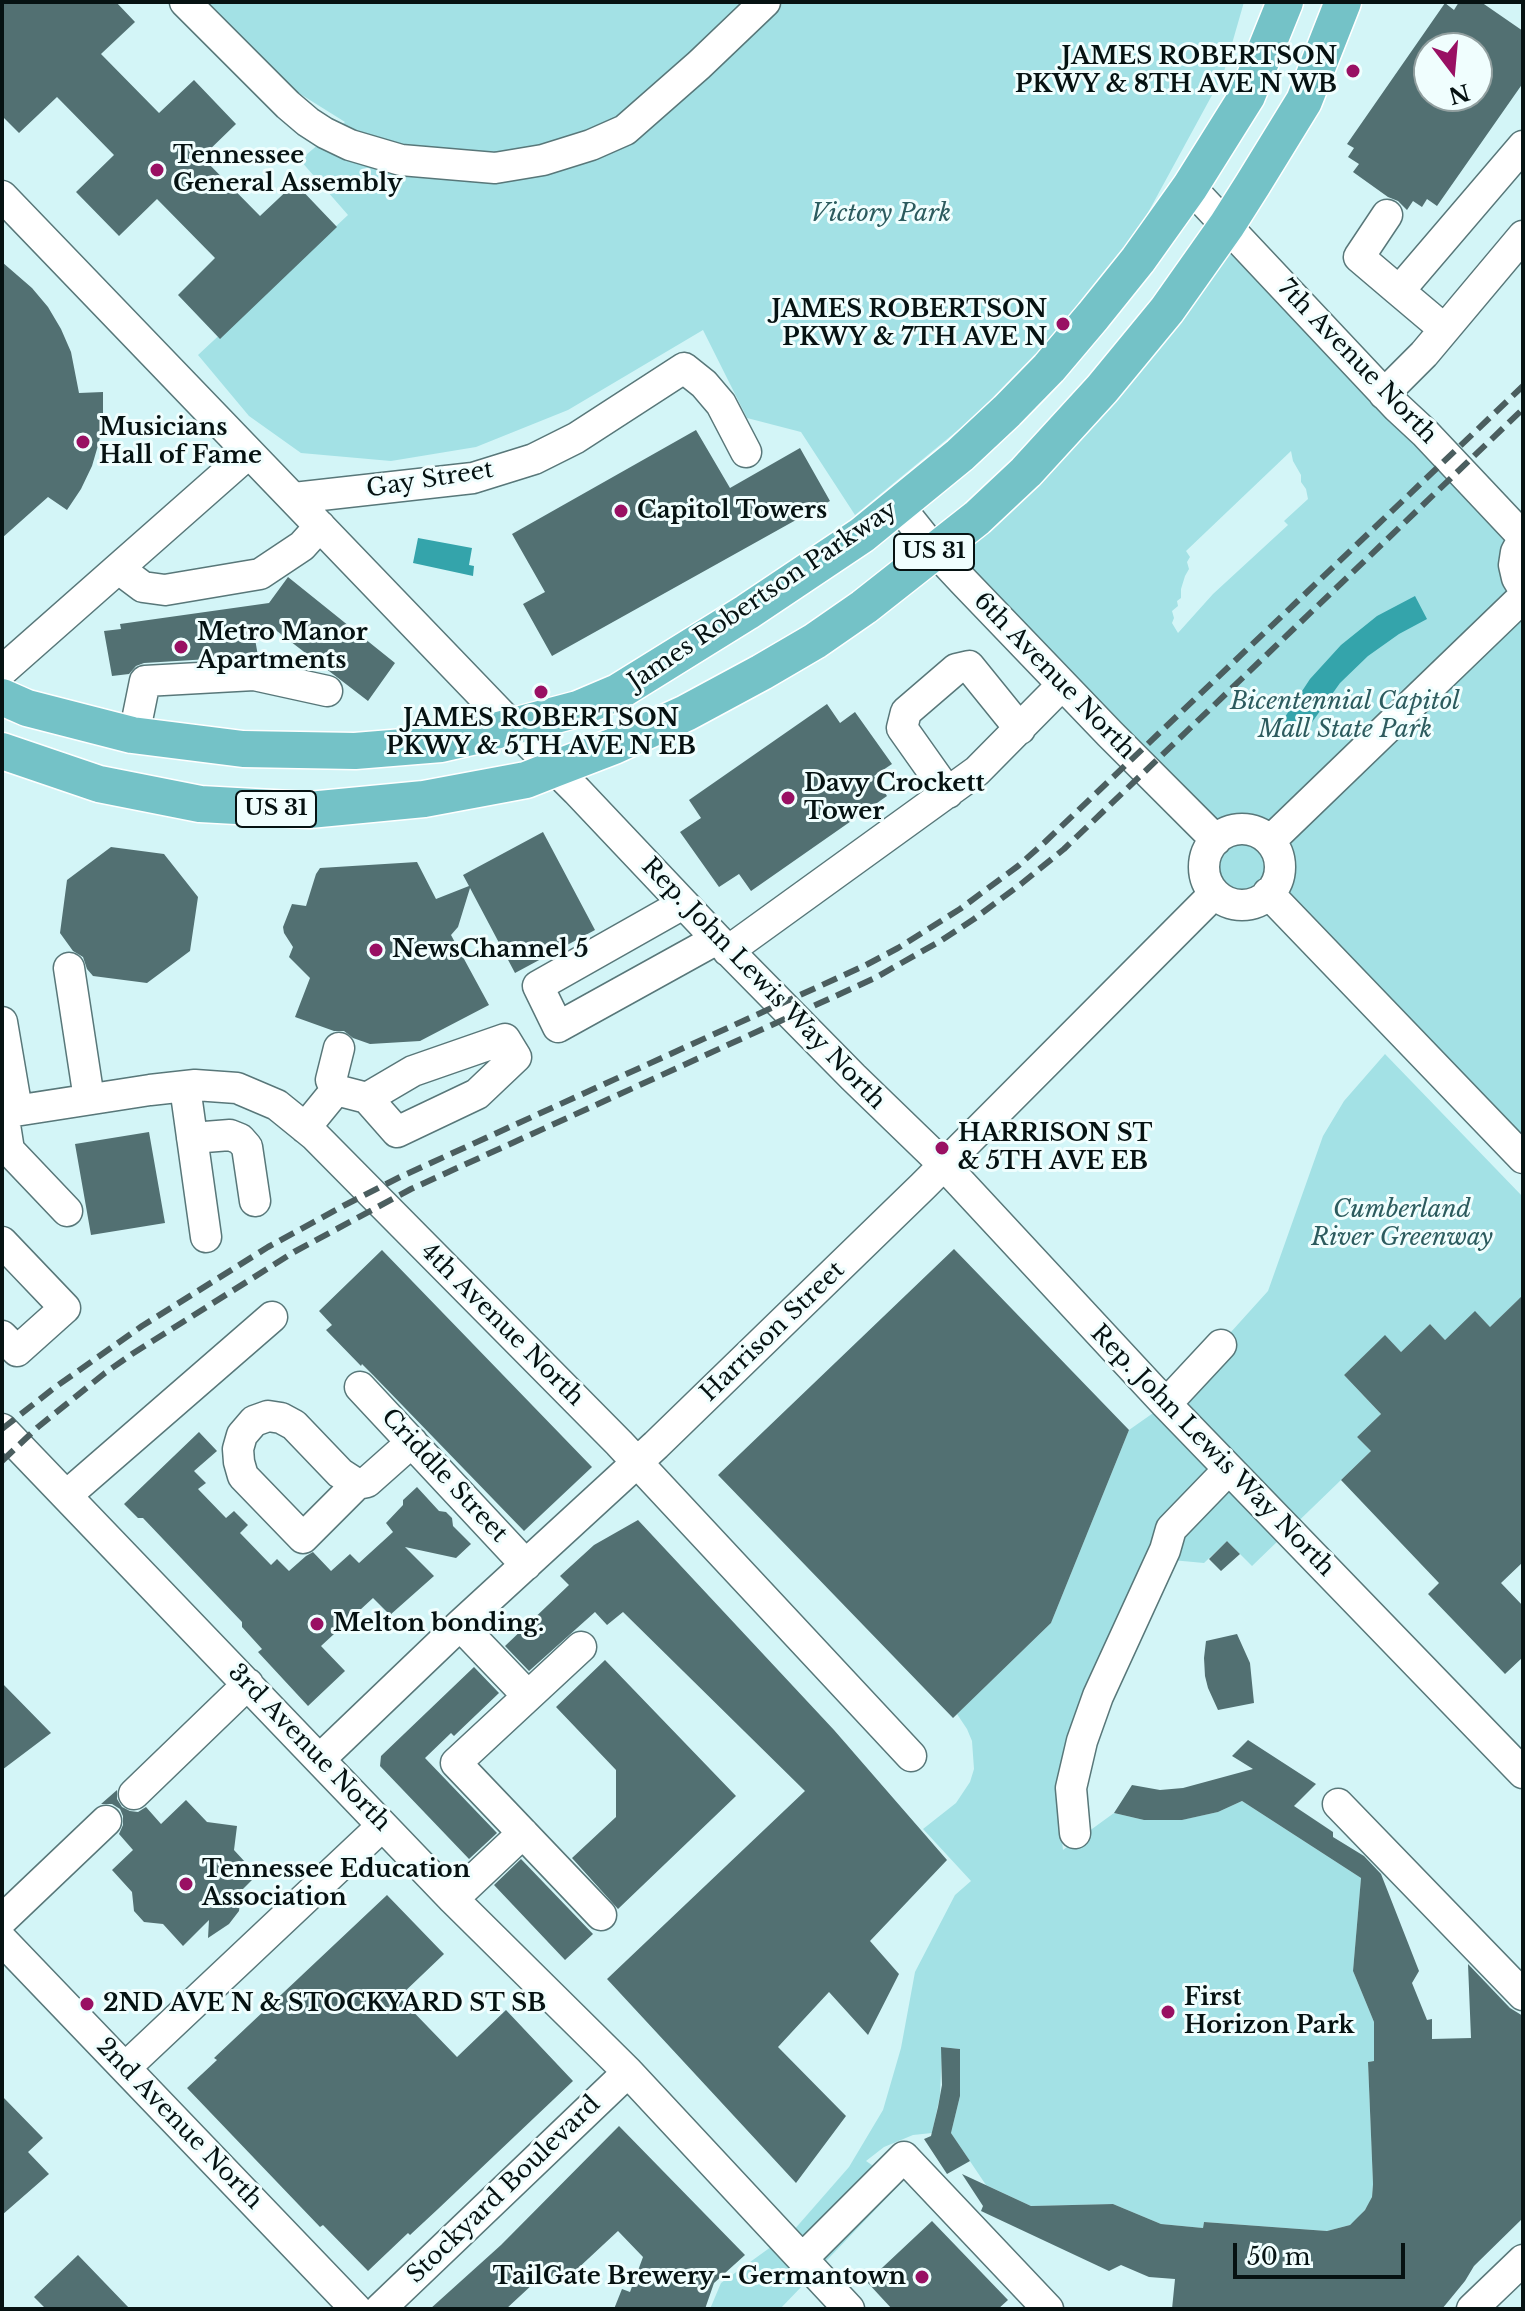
<!DOCTYPE html>
<html>
<head>
<meta charset="utf-8">
<style>
	body { margin:0 }
	#map { position:relative; width:1525px; height:2311px; overflow:hidden; background:#d3f5f7; font-family:"Libre Baskerville",serif }
	canvas { display:block }
	.frame { position:absolute; inset:0; border:4px solid #061212; pointer-events:none }
	.north { position:absolute; left:1413px; top:32px; width:80px; height:80px; box-sizing:border-box; background:#f0fefe; border:2px solid #92a0a0; border-radius:50%; rotate:164deg; font-size:22px; font-weight:700; line-height:32px; text-align:center; color:#061212 }
	.north::after { content:''; display:block; margin:auto; width:28px; height:36px; background:#991063; clip-path:polygon(50% 0,100% 100%,50% 72%,0 100%) }
	.scale { position:absolute; left:1233px; top:2243px; width:172px; height:36px; box-sizing:border-box; border:4px solid #061212; border-top:0; padding-left:10px; font-size:24px; line-height:28px; white-space:nowrap; color:#061212; -webkit-text-stroke:6px #f0fefe; paint-order:stroke }
</style>
</head>
<body>
<div id="map">
<canvas width="1525" height="2311"></canvas>
<div class="frame"></div>
<div class="north">N</div>
<div class="scale">50 m</div>
</div>
<script>
const ctx = document.querySelector('canvas').getContext('2d');
ctx.lineJoin = 'round';
function fill(path, color) { ctx.fillStyle = color; ctx.fill(path, 'evenodd'); }
const poly = rows => new Path2D(rows.map(r => 'M' + r).join(''));
function strokePath(path, color, width, dash) { ctx.strokeStyle = color; ctx.lineWidth = width; ctx.lineCap = dash ? 'butt' : 'round'; ctx.setLineDash(dash || []); ctx.stroke(path); }
function write(font, color, halo, rows, align = 'center') {
  ctx.font = font + ' "Libre Baskerville",serif'; ctx.lineWidth = 6; ctx.setLineDash([]); ctx.textBaseline = 'middle'; ctx.strokeStyle = halo; ctx.fillStyle = color; for (const [text, x, y, turn = 0] of rows) {
    ctx.save(); ctx.translate(x, y); ctx.rotate((+turn || 0) * Math.PI / 180); ctx.textAlign = isNaN(turn) ? turn : align; if (halo) ctx.strokeText(text, 0, 0); ctx.fillText(text, 0, 0); ctx.restore();
  }
}
const green = poly([
	[208,2,1244,2,1223,75,1126,253,1014,384,855,515,801,432,747,418,703,330,568,410,476,447,391,461,301,453,249,416,198,355,348,215,300,160,345,122,289,87],
	[1227,225,1523,537,1523,1158,1258,900,1247,904,1230,904,1225,902,1208,885,1204,868,1206,855,1212,845,935,551],
	[1291,451,1293,461,1301,475,1301,482,1306,489,1308,499,1284,521,1288,525,1213,594,1178,633,1172,623,1174,618,1172,611,1178,606,1177,601,1181,598,1181,589,1185,576,1189,569,1187,562,1190,557,1186,551],
	[1385,1054,1523,1197,1523,1302,1519,1299,1490,1327,1475,1312,1445,1340,1430,1324,1401,1352,1385,1336,1344,1375,1381,1414,1357,1437,1371,1451,1252,1566,1227,1541,1204,1563,1150,1558,1060,1823,1063,1850,1114,1813,1144,1820,1181,1820,1218,1812,1242,1801,1361,1878,1353,1971,1374,2022,1374,2061,1368,2062,1373,2184,1372,2197,1368,2206,1358,2218,1350,2225,1327,2231,1204,2222,1203,2228,1161,2224,1113,2204,1031,2206,986,2185,951,2133,960,2096,960,2049,942,2047,940,2096,932,2133,913,2135,884,2147,866,2161,900,2184,780,2309,710,2309,721,2283,793,2231,849,2167,883,2110,901,2048,915,1972,955,1895,971,1881,923,1829,956,1803,970,1782,974,1769,972,1741,967,1729,957,1714,1051,1623,1129,1430,1166,1404,1268,1291,1323,1136,1344,1101]
]);
const water = poly([
	[418,538,472,548,469,565,474,566,473,576,413,563],
	[1415,596,1427,619,1399,634,1368,656,1340,683,1300,739,1283,720,1310,679,1341,645,1377,616]
]);
const building = poly([
	[2,2,116,2,135,22,101,54,159,113,194,80,236,124,202,157,260,216,295,183,337,227,220,339,178,295,215,258,157,199,119,236,76,192,114,155,57,97,19,133,2,116],
	[1459,2,1481,2,1523,31,1523,83,1437,206,1427,199,1422,207,1413,201,1407,210,1398,201,1388,197,1353,172,1359,164,1348,157,1354,148,1347,144,1445,3,1454,10],
	[1429,48,1477,48,1477,96,1429,96],
	[2,262,32,288,48,307,61,329,71,352,79,393,103,392,103,417,99,442,92,466,81,489,67,510,48,497,2,538],
	[696,430,730,488,800,448,830,501,552,656,523,604,545,592,512,534],
	[288,577,395,663,368,701,273,628,267,637,255,639,258,656,144,663,136,666,129,674,112,676,104,631,121,629,120,624,269,603],
	[827,704,840,723,855,712,892,764,874,776,887,796,751,891,739,874,719,887,680,832,701,818,689,800],
	[543,832,595,930,515,973,470,888,458,927,451,935,489,1005,420,1041,370,1044,353,1038,344,1031,334,1031,295,1017,310,978,289,957,293,947,284,933,283,927,292,904,306,906,316,874,320,868,417,862,436,899,469,886,463,875],
	[111,847,164,854,198,897,190,951,147,983,93,976,87,969,83,957,73,951,60,933,67,880],
	[149,1132,165,1223,91,1235,75,1144],
	[954,1249,1129,1430,1051,1623,953,1718,718,1475],
	[382,1250,592,1467,524,1531,373,1375,362,1364,361,1366,326,1330,332,1325,319,1311],
	[1523,1295,1523,1562,1501,1583,1523,1606,1523,1657,1505,1674,1428,1594,1439,1583,1341,1480,1371,1451,1357,1437,1381,1414,1344,1375,1385,1335,1401,1352,1430,1324,1445,1340,1475,1311,1490,1327],
	[199,1432,217,1451,194,1471,206,1483,198,1489,226,1518,234,1511,248,1525,240,1533,271,1565,277,1559,289,1571,306,1556,313,1552,331,1571,350,1554,359,1563,393,1532,386,1523,403,1505,403,1500,417,1487,439,1511,446,1512,452,1518,453,1526,471,1544,456,1558,405,1547,434,1576,390,1615,373,1598,321,1646,345,1671,308,1706,258,1652,262,1649,242,1627,242,1622,143,1518,138,1518,124,1504],
	[638,1520,834,1730,947,1860,870,1941,899,1974,868,2035,829,1992,778,2047,846,2116,796,2183,607,1979,805,1791,623,1612,607,1625,595,1612,529,1671,505,1646,569,1585,560,1576,594,1545],
	[1227,1541,1240,1554,1221,1571,1209,1559],
	[1237,1634,1250,1663,1254,1703,1218,1710,1208,1688,1205,1676,1204,1658,1206,1641],
	[605,1660,736,1796,618,1909,572,1858,616,1817,616,1770,556,1707],
	[474,1667,499,1693,454,1736,451,1733,425,1758,497,1833,469,1859,380,1766,381,1756],
	[2,1683,51,1733,2,1770],
	[1248,1740,1316,1784,1294,1806,1333,1832,1333,1837,1364,1856,1381,1874,1419,1971,1412,1983,1427,2020,1432,2019,1432,2039,1471,2038,1468,1964,1510,2008,1523,2016,1523,2218,1474,2266,1465,2281,1442,2309,1172,2309,1175,2279,1149,2277,1121,2265,1109,2271,981,2211,983,2206,962,2174,1031,2206,1113,2204,1161,2224,1203,2228,1204,2222,1327,2231,1350,2225,1365,2210,1372,2197,1373,2184,1368,2062,1374,2061,1374,2022,1353,1971,1361,1878,1242,1801,1218,1812,1182,1820,1144,1820,1114,1813,1132,1785,1160,1790,1183,1788,1253,1769,1232,1756],
	[117,1790,117,1799,122,1807,130,1811,138,1812,146,1807,161,1824,186,1800,207,1822,237,1826,234,1850,257,1875,239,1893,240,1901,239,1911,229,1924,208,1938,209,1920,183,1946,163,1924,144,1922,134,1911,132,1892,112,1870,133,1850,119,1834,123,1825,123,1816,120,1809,112,1804,101,1804],
	[521,1859,593,1934,565,1960,494,1885],
	[387,1895,444,1954,399,1997,457,2057,506,2010,573,2081,438,2209,410,2235,408,2233,368,2271,323,2225,320,2227,187,2088,217,2060,214,2058],
	[941,2047,960,2049,960,2096,951,2133,970,2161,947,2174,924,2139,931,2136,938,2107,942,2085],
	[2,2096,43,2138,28,2152,49,2174,2,2215],
	[619,2126,745,2255,714,2283,705,2309,614,2309,622,2289,630,2292,643,2257,618,2231,560,2285,547,2271,506,2309,430,2309,501,2245],
	[932,2221,1008,2300,998,2309,892,2309,867,2282],
	[78,2255,130,2309,46,2309,34,2297]
]);
const minor = poly([
	[185,2,288,105,308,122,325,133,350,145,401,160,495,168,543,160,591,145,625,130,699,65,765,2],
	[1190,187,1397,407,1425,433,1523,537],
	[2,196,513,727,577,791,717,939,853,1077,944,1165,1166,1404,1523,1773],
	[1387,215,1359,257,1399,291],
	[1444,329,1399,291,1523,146],
	[1384,394,1424,354,1523,236],
	[294,498,473,478,534,459,576,438,684,368,704,384,721,404,746,452],
	[899,506,935,551,964,582,1110,734,1216,840],
	[1523,539,1516,552,1514,565,1517,578,1523,588],
	[119,569,143,587,165,590,260,574,302,546,320,526],
	[2,671,249,453],
	[134,735,145,681,254,675,327,691],
	[948,793,902,728,906,712,956,669,969,666,1020,729],
	'1204 867a38 38 0 1 1 76 0a38 38 0 1 1-76 0Z',
	[1270,841,1523,597],
	[1268,893,1523,1158],
	[683,904,538,986,558,1027,717,939],
	[728,951,977,771,1062,685],
	[69,968,89,1099],
	[2,1022,17,1110],
	[185,1087,206,1237],
	[336,1090,331,1080,339,1048],
	[3,1112,9,1150,67,1211],
	[2,1113,150,1090,195,1085,237,1088,277,1105,314,1135,619,1443,911,1756],
	[305,1128,336,1090,367,1098,397,1132,477,1094,516,1057,505,1039,413,1071,367,1098],
	[192,1138,230,1135,240,1139,247,1147,255,1201],
	[2,1242,65,1308,17,1351,2,1336],
	[360,1387,526,1565],
	[1166,1404,1221,1345],
	[2,1429,453,1899,628,2072,849,2309],
	[357,1484,303,1538,243,1476,239,1462,238,1449,242,1435,254,1421,268,1416,281,1418,294,1425,340,1473,357,1484,367,1482,412,1442],
	[67,1495,272,1317],
	[460,1625,528,1696],
	[581,1647,456,1763,601,1915],
	[320,1759,460,1625,656,1445,923,1186,1214,894],
	[134,1794,248,1684],
	[1338,1804,1523,1995],
	[1075,1833,1071,1788,1082,1741,1098,1696,1165,1550,1171,1529,1229,1469],
	[453,1899,523,1833],
	[2,1920,106,1821],
	[2,1940,356,2309],
	[125,2068,382,1826],
	[802,2259,904,2157,1048,2309],
	[380,2309,628,2072],
	[1472,2309,1523,2260]
]);
const major = poly([
	[2,697,27,708,132,735,243,749,355,751,441,744,476,736,578,709,618,692,747,612,862,535,960,455,1007,411,1049,368,1093,316,1138,260,1190,187,1247,96,1285,2],
	[2,751,99,784,200,804,309,810,424,799,526,780,554,769,614,746,686,713,762,672,815,641,864,607,977,518,1026,472,1102,389,1167,310,1227,225,1253,184,1304,101,1343,2]
]);
const rail = poly([
	[2,1429,54,1388,142,1326,268,1247,343,1206,400,1177,866,965,898,948,960,909,1018,866,1045,842,1523,386],
	[2,1461,38,1427,105,1373,132,1354,294,1252,411,1189,875,978,942,940,974,919,1021,884,1064,849,1523,409]
]);
const markers = [
	[1353,71,8,"#991063"],
	[157,170,8,"#991063"],
	[1063,324,8,"#991063"],
	[83,442,8,"#991063"],
	[621,511,8,"#991063"],
	[181,647,8,"#991063"],
	[541,692,8,"#991063"],
	[788,798,8,"#991063"],
	[376,950,8,"#991063"],
	[942,1148,8,"#991063"],
	[317,1624,8,"#991063"],
	[186,1884,8,"#991063"],
	[87,2004,8,"#991063"],
	[1168,2012,8,"#991063"],
	[922,2277,8,"#991063"]
];
const shields = [
	[934,552,80],
	[276,809,80]
];
const shieldNames = [
	["US 31",934,552],
	["US 31",276,809]
];
const poiNames = [
	["JAMES ROBERTSON",1337,57,"right"],
	["PKWY & 8TH AVE N WB",1337,85,"right"],
	["Tennessee",173,156],
	["General Assembly",173,184],
	["JAMES ROBERTSON",1047,310,"right"],
	["PKWY & 7TH AVE N",1047,338,"right"],
	["Musicians",99,428],
	["Hall of Fame",99,456],
	["Capitol Towers",637,511],
	["Metro Manor",197,633],
	["Apartments",197,661],
	["JAMES ROBERTSON",541,719,"center"],
	["PKWY & 5TH AVE N EB",541,747,"center"],
	["Davy Crockett",804,784],
	["Tower",804,812],
	["NewsChannel 5",392,950],
	["HARRISON ST",958,1134],
	["& 5TH AVE EB",958,1162],
	["Melton bonding.",333,1624],
	["Tennessee Education",202,1870],
	["Association",202,1898],
	["First",1184,1998],
	["Horizon Park",1184,2026],
	["2ND AVE N & STOCKYARD ST SB",103,2004],
	["TailGate Brewery - Germantown",906,2277,"right"]
];
const parkNames = [
	["Victory Park",881,214],
	["Bicentennial Capitol",1345,702],
	["Mall State Park",1345,730],
	["Cumberland",1402,1210],
	["River Greenway",1402,1238]
];
const streetNames = [
	["7th Avenue North",1357,362,46],
	["Gay Street",430,480,-9],
	["James Robertson Parkway",763,596,-34],
	["6th Avenue North",1054,676,46],
	["Rep. John Lewis Way North",763,984,46],
	["4th Avenue North",502,1325,45],
	["Harrison Street",773,1332,-44],
	["Rep. John Lewis Way North",1212,1451,46],
	["Criddle Street",444,1476,47],
	["3rd Avenue North",309,1748,46],
	["2nd Avenue North",179,2124,46],
	["Stockyard Boulevard",504,2190,-44]
];
fill(green, '#a3e1e5');
fill(water, '#34a4ab');
fill(building, '#527072');
strokePath(minor, '#587779', 33);
strokePath(major, '#fff', 39);
strokePath(minor, '#fff', 30);
strokePath(major, '#74c2c7', 36);
strokePath(rail, '#4b5e5f', 6, [16, 8]);
for (const [x, y, r, color] of markers) { const dot = new Path2D(); dot.arc(x, y, r, 0, 2 * Math.PI); ctx.fillStyle = color; ctx.fill(dot); strokePath(dot, '#f0fefe', 3); }
for (const [x, y, w] of shields) { const box = new Path2D(); box.roundRect(x - w / 2, y - 18, w, 36, 6); ctx.fillStyle = '#f0fefe'; ctx.fill(box); strokePath(box, '#061212', 2); }
write('bold 22px', '#061212', null, shieldNames);
write('bold 24px', '#061212', '#f0fefe', poiNames, 'left');
write('italic 24px', '#2c5b5e', '#f0fefe', parkNames);
write('24px', '#061212', '#f0fefe', streetNames);
</script>
</body>
</html>
